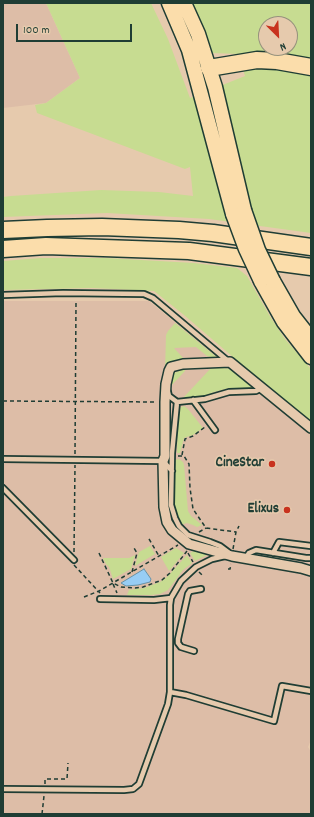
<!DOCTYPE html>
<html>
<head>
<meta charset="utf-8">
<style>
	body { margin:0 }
	#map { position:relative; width:314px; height:817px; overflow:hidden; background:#e6caad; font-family:Dekko,sans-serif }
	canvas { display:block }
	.frame { position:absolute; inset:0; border:4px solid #1f3d34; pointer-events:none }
	.north { position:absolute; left:258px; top:16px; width:40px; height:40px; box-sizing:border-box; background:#e6caad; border:1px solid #96927d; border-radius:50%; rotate:156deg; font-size:11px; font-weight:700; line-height:16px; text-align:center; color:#1f3d34 }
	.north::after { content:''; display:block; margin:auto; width:14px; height:18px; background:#c8321e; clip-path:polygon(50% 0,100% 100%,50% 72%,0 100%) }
	.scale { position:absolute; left:16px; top:24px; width:116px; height:18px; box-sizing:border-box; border:2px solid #1f3d34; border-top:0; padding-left:5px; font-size:12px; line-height:14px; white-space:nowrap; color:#1f3d34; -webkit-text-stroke:3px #e6caad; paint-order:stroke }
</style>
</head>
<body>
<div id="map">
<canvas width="314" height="817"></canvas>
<div class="frame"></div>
<div class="north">N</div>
<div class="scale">100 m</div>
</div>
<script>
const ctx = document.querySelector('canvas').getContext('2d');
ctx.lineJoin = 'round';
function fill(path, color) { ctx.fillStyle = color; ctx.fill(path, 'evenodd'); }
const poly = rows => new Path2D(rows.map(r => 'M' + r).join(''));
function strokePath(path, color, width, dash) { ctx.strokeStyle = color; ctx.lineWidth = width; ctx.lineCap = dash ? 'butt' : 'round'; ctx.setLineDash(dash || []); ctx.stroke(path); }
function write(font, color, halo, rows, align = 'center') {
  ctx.font = font + ' Dekko,sans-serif'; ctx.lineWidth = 3; ctx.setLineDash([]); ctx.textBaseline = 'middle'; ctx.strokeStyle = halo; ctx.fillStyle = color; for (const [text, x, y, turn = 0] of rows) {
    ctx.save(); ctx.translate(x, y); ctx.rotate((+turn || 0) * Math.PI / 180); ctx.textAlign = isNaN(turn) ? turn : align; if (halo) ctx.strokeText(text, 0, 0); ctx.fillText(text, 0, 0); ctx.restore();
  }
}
const built = poly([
	[3,3,46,3,80,78,46,103,3,108],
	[3,301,149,301,311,435,311,740,308,747,311,752,311,814,3,814]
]);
const green = poly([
	[46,3,151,3,168,39,190,98,245,76,238,54,212,53,189,3,311,3,311,233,209,219,107,213,3,217,3,197,11,196,101,190,159,192,193,196,190,167,185,169,37,113,35,105,46,103,80,78],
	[266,24,290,24,290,48,266,48],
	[41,258,106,258,194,263,237,268,247,276,271,318,285,339,311,369,311,424,184,315,154,291,92,288,3,290,3,261],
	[175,323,219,359,207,356,196,347,174,348,185,360,171,363,165,372,166,335,168,331],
	[211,368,223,368,230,369,254,389,229,388,214,392,202,397,183,398],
	[185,369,185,371,170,387,170,384,174,373],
	[184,406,188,409,203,428,193,435,184,438,180,453,177,453,178,410,179,408],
	[179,459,183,462,184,465,188,511,191,516,202,525,197,527,193,525,187,523,180,525,177,519,174,507,174,462,175,460],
	[150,546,155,554,135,566,139,552],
	[176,548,184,553,169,571,161,557],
	[197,549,211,553,195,561,190,553],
	[135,555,131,569,113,579,109,567,106,564,103,558,129,558],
	[187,555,192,563,183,570,168,590,160,594,151,595,127,595,129,590,144,588,160,582,167,577]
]);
const water = poly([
	[144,569,151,579,150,582,138,585,126,586,121,583,144,569]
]);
const path = poly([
	[3,401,157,402],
	[75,454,76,303],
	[182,455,185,439,193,436,205,427],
	[178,456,184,456,189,464,190,488,193,509,206,528,236,532],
	[199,532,206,528],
	[149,539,159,556],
	[233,549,236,532,239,526],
	[74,552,75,465],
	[99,553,113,583,121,587,135,588,143,587,162,580,170,573,187,551],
	[188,553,193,562],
	[74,565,100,593],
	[228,569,230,569,231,564],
	[132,572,137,553,134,548],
	[199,572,203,576],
	[113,584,117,593],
	[84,597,99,591,178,545],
	[45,784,45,779,67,779,68,763],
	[42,814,44,796]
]);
const service = poly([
	[3,295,63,293,144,294,153,298,228,361],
	[168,392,169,396,177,402,205,399,229,392,256,391,262,388],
	[193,400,215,430],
	[177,402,172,453,171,505,175,518,179,526,188,535,210,542,220,546,228,552],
	[3,459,163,461,172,471],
	[3,488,74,560],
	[273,553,279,542,311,546],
	[246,558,249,553,256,550,306,558,311,558],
	[100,599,154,600,171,598],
	[194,651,181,647,178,643,178,639,188,594,190,591,201,589],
	[170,692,186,695,274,721,282,686,311,691],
	[3,789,124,790,133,789,139,784,168,704,170,692,170,605,171,598,181,581,196,567,212,559,225,556]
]);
const minor = poly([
	[311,428,230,362,183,364,171,367,169,371,166,384,165,402,165,456,163,461,164,507,167,522,172,530,189,544,232,556,301,568,311,571]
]);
const primary = poly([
	[169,3,189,50,233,214],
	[184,3,198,34,215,87,244,210],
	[261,281,284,322,311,357],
	[273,281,293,316,311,339]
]);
const motorway = poly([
	[209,68,257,60,277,61,311,67],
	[3,230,47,228,102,227,179,230,213,233,311,247],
	[3,249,46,246,189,251,311,267]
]);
const primaryBridge = poly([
	[244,210,258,250,273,281],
	[233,214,246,249,261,281]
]);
const markers = [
	[272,464,4,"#c8321e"],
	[287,510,4,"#c8321e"]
];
const poiNames = [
	["CineStar",264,464],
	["Elixus",279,510]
];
fill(built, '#ddbda7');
fill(green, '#c7dc91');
fill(water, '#97cdf5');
strokePath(water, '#6793a8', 1);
strokePath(service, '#1f3d34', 8);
strokePath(minor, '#1f3d34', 12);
strokePath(primary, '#1f3d34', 17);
strokePath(motorway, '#1f3d34', 19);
strokePath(path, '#1f3d34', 1.5, [4, 3]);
strokePath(service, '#e6caad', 4.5);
strokePath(minor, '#e6caad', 9);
strokePath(primary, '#fbddab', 14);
strokePath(motorway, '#fbddab', 16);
strokePath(primaryBridge, '#1f3d34', 17, []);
strokePath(primaryBridge, '#fbddab', 14);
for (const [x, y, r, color] of markers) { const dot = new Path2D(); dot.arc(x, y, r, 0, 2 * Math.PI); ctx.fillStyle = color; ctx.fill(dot); strokePath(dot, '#e6caad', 1.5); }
write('bold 15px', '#1f3d34', '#e6caad', poiNames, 'right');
</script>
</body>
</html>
